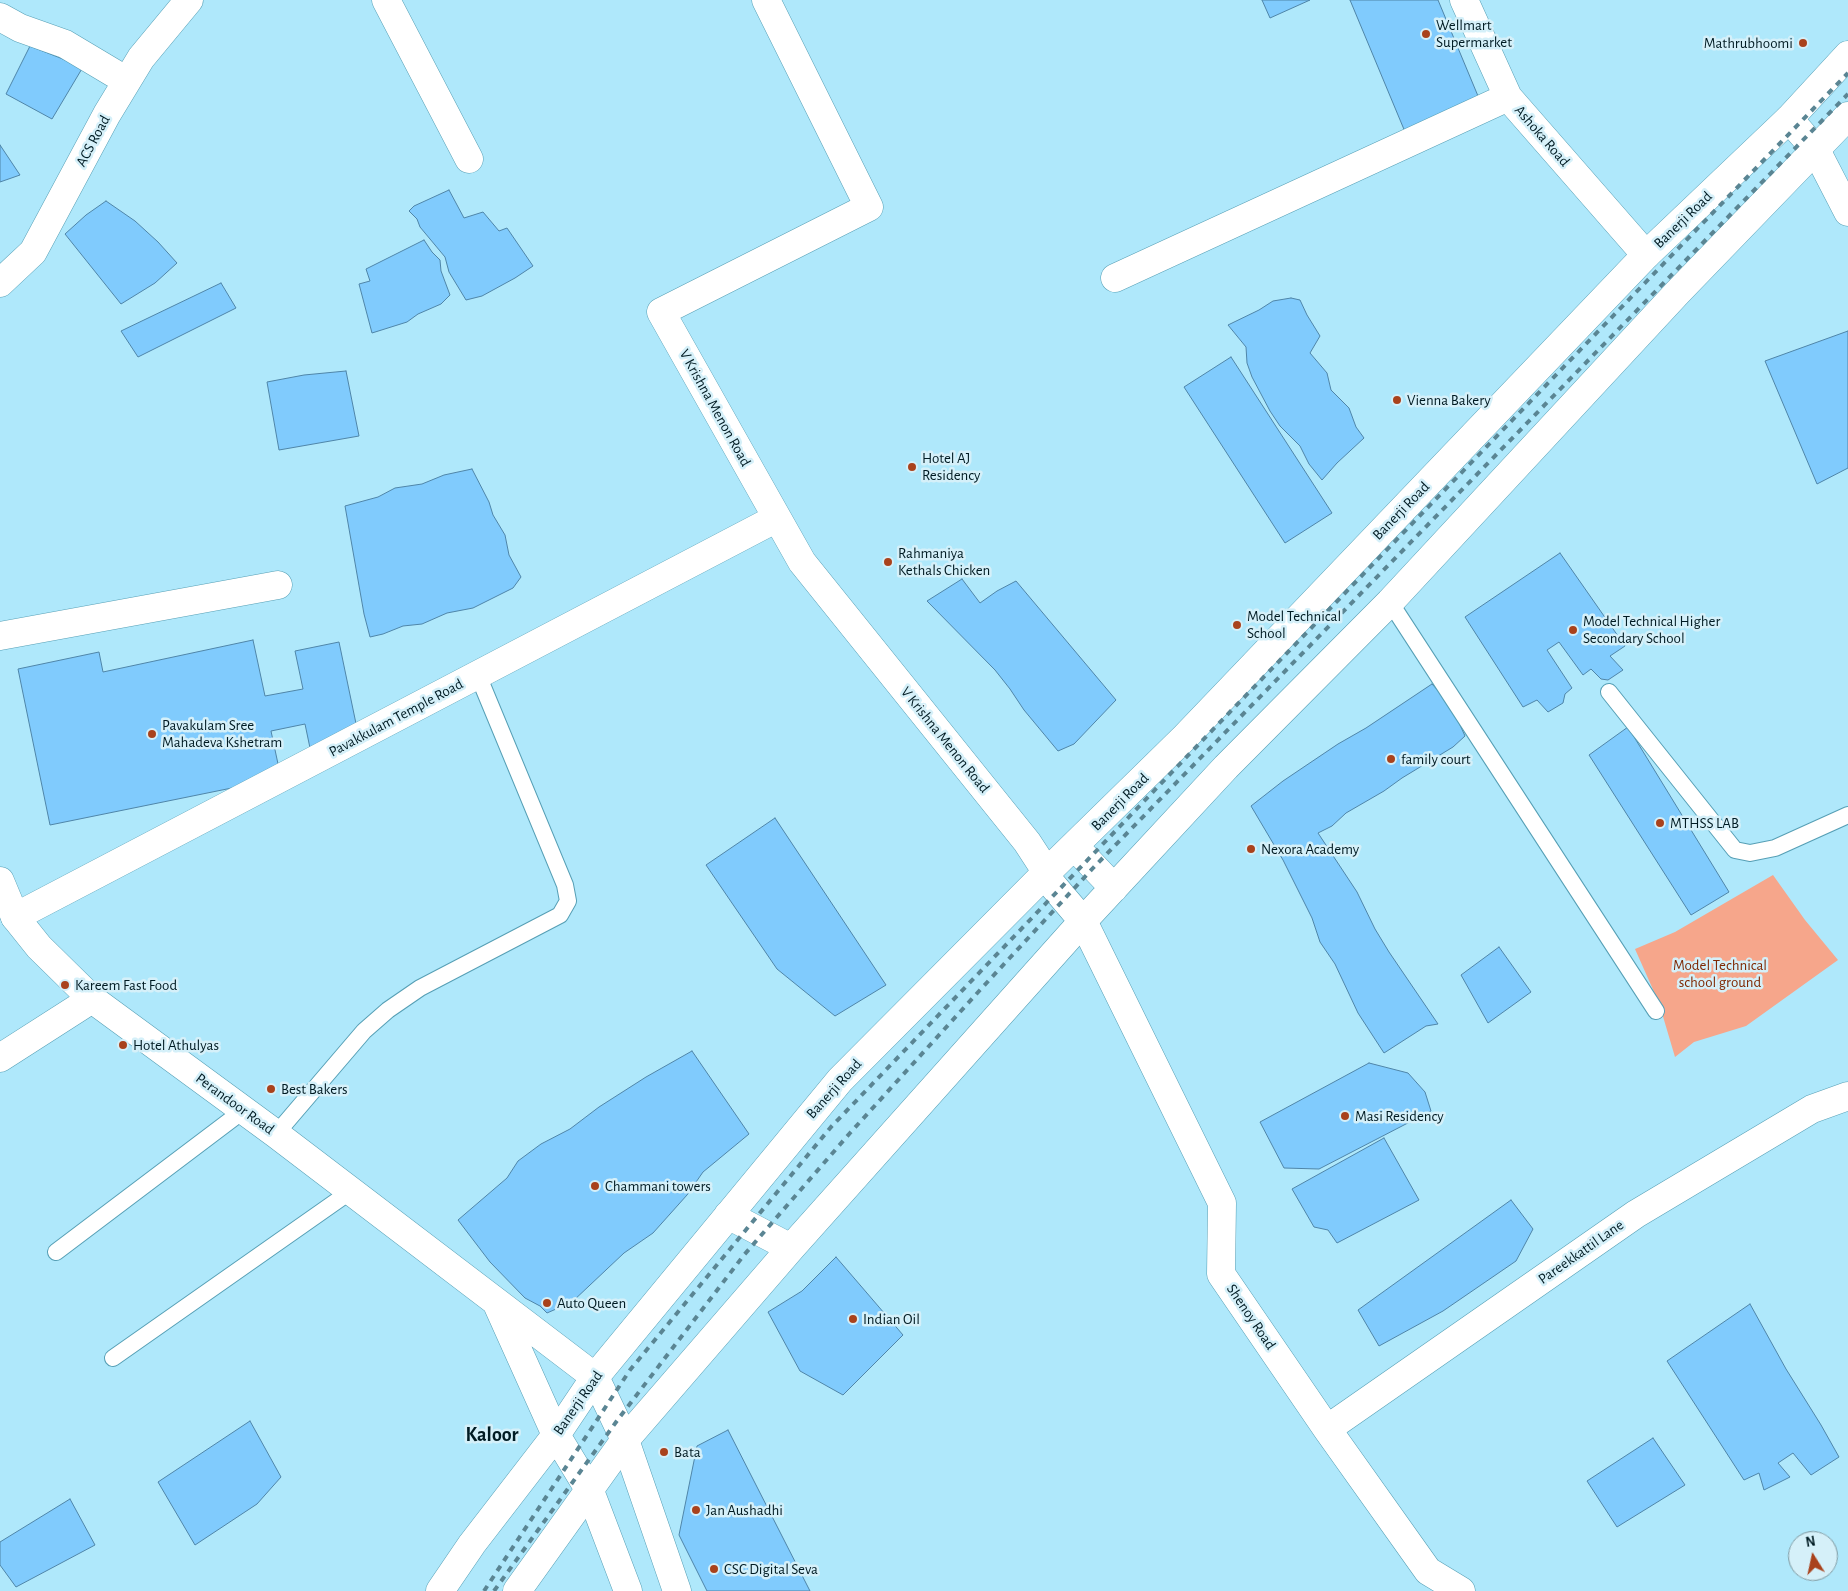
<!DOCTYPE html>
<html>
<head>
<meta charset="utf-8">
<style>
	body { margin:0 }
	#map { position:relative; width:1848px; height:1591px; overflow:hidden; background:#afe8fb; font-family:"Alegreya Sans",sans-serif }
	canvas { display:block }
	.north { position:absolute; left:1788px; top:1531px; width:50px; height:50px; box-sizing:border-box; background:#d5f0f9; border:1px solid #809ba3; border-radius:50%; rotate:350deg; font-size:14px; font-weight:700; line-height:20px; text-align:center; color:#001b23 }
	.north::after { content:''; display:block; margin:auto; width:18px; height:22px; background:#a9421c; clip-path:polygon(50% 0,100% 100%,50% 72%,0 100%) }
</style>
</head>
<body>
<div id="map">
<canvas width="1848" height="1591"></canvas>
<div class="north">N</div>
</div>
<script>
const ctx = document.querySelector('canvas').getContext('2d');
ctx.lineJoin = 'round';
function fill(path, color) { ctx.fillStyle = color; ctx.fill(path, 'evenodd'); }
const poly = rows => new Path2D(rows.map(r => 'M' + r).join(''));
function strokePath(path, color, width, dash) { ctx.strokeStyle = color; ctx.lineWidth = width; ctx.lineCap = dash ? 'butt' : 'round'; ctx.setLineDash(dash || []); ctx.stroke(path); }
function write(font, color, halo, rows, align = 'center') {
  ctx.font = font + ' "Alegreya Sans",sans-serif'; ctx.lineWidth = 5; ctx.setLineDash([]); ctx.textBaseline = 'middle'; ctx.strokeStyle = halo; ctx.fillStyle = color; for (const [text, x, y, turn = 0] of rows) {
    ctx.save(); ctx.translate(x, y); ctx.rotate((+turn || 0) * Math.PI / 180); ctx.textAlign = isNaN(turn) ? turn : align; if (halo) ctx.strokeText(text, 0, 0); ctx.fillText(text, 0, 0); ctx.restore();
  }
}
const green = poly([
	[1773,875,1805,920,1838,960,1746,1026,1694,1042,1675,1057,1659,1003,1635,949,1675,932]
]);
const building = poly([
	[1262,0,1310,0,1270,18,1262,0],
	[1350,0,1438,0,1483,108,1408,139,1350,0],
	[30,46,83,67,52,119,6,94,30,46],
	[0,145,20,175,0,182,0,145],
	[449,190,464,218,483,212,499,231,507,228,533,266,515,278,482,296,466,300,449,272,445,257,420,227,417,219,409,211,414,206,449,190],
	[106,201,135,221,158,242,177,263,155,283,121,304,65,234,86,215,106,201],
	[424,240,432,252,440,260,441,271,450,295,441,304,418,314,407,322,372,333,359,284,370,281,366,269,424,240],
	[221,283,236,308,138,357,121,331,221,283],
	[1291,298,1300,300,1307,315,1320,336,1310,353,1327,373,1331,390,1349,408,1356,427,1364,438,1337,463,1322,480,1309,464,1300,446,1280,426,1270,411,1252,377,1247,363,1246,347,1228,325,1259,310,1273,301,1291,298],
	[1848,331,1848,468,1817,484,1765,361,1848,331],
	[1231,357,1332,513,1285,543,1184,387,1231,357],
	[346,371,359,436,279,450,267,382,304,375,346,371],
	[472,469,489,502,493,515,505,535,509,555,521,577,513,588,473,608,447,613,422,624,403,626,383,634,370,637,364,614,345,506,378,497,395,488,422,484,444,475,472,469],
	[1560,553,1625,646,1610,656,1623,670,1608,680,1601,679,1591,669,1583,675,1559,642,1547,650,1572,688,1565,694,1563,703,1548,712,1537,700,1523,707,1465,617,1560,553],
	[962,579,980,603,997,591,1016,581,1116,700,1074,744,1058,751,1024,710,1010,689,995,670,927,601,962,579],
	[253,640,265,696,303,689,295,651,339,642,359,738,310,748,305,724,271,731,281,778,50,825,18,669,99,652,103,672,253,640],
	[1432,684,1451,705,1465,736,1453,747,1402,778,1384,791,1346,813,1332,826,1318,833,1357,892,1375,929,1389,952,1438,1024,1426,1026,1384,1053,1358,1013,1335,964,1320,942,1312,918,1283,860,1251,806,1283,781,1338,744,1366,728,1432,684],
	[1628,727,1729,892,1691,915,1589,755,1628,727],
	[775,818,886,985,835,1016,777,969,706,865,775,818],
	[1499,947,1531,992,1488,1023,1461,975,1499,947],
	[692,1051,749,1134,703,1172,687,1195,653,1233,624,1253,572,1302,547,1313,540,1306,525,1298,490,1262,458,1220,507,1178,518,1161,541,1144,570,1129,599,1107,646,1077,692,1051],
	[1369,1063,1408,1073,1425,1092,1431,1111,1319,1169,1284,1168,1260,1122,1369,1063],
	[1384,1138,1419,1200,1337,1243,1328,1230,1314,1227,1292,1189,1384,1138],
	[1511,1200,1533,1229,1516,1261,1443,1311,1379,1346,1358,1310,1511,1200],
	[836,1257,903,1335,843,1395,800,1371,768,1312,802,1291,836,1257],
	[1750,1304,1786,1369,1821,1425,1839,1457,1811,1475,1793,1453,1778,1463,1790,1477,1764,1490,1759,1473,1744,1480,1667,1361,1750,1304],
	[250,1421,281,1477,257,1504,195,1545,158,1482,250,1421],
	[728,1430,810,1591,707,1591,679,1535,697,1446,728,1430],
	[1653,1438,1685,1485,1617,1527,1587,1481,1653,1438],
	[70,1499,95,1545,16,1587,0,1565,0,1542,70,1499]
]);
const service = poly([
	[1390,602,1656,1011],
	[1609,692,1735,850,1750,853,1775,848,1848,815],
	[276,1134,364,1031,388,1010,420,988,560,915,568,901,565,885,478,675],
	[56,1252,244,1110],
	[113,1358,351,1191]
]);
const minor = poly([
	[386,0,469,159],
	[766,0,869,207,661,312,802,562,1027,842,1042,865,1044,875],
	[1464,0,1508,97,1646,255],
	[0,17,20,28,65,44,127,81],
	[1789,119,1816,150,1848,212],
	[1115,278,1508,97],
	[0,283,33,252,107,114,141,58,189,0],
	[0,636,278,585],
	[15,917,777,518],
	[1083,921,1222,1203,1221,1274,1327,1429,1428,1571,1461,1591],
	[0,1058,92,999],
	[1327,1429,1636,1214,1812,1109,1848,1096]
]);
const secondary = poly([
	[0,881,15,917,39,947,92,999,276,1134,595,1377],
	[498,1306,556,1435],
	[625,1440,677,1591],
	[590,1491,628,1591]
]);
const primary = poly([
	[1075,847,1114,888],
	[1044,875,1083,921],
	[728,1215,791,1248],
	[595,1377,625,1440],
	[556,1435,590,1491],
	[440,1591,472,1544,556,1435,595,1377,840,1080,1044,875,1186,736,1646,255,1789,119,1848,55],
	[517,1591,625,1440,791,1248,1083,921,1226,767,1390,602,1677,293,1848,116]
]);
const rail = poly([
	[484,1591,630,1370,831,1127,1198,745,1848,73],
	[494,1591,619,1418,744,1255,850,1133,980,990,1094,867,1848,94]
]);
const markers = [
	[1426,34,5,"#a9421c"],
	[1803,43,5,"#a9421c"],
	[1397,400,5,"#a9421c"],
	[912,467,5,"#a9421c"],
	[888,562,5,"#a9421c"],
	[1237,625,5,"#a9421c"],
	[1573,630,5,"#a9421c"],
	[152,734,5,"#a9421c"],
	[1391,759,5,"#a9421c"],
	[1660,823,5,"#a9421c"],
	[1251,849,5,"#a9421c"],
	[65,985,5,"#a9421c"],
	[123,1045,5,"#a9421c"],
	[271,1089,5,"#a9421c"],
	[1345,1116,5,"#a9421c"],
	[595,1186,5,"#a9421c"],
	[547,1303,5,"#a9421c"],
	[853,1319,5,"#a9421c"],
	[664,1452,5,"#a9421c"],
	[696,1510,5,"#a9421c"],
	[714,1569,5,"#a9421c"]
];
const poiNames = [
	["Wellmart",1436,25],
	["Supermarket",1436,42],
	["Mathrubhoomi",1793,43,"right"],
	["Vienna Bakery",1407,400],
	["Hotel AJ",922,458],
	["Residency",922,475],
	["Rahmaniya",898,553],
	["Kethals Chicken",898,570],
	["Model Technical",1247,616],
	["School",1247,633],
	["Model Technical Higher",1583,621],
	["Secondary School",1583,638],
	["Pavakulam Sree",162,725],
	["Mahadeva Kshetram",162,742],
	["family court",1401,759],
	["MTHSS LAB",1670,823],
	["Nexora Academy",1261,849],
	["Kareem Fast Food",75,985],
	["Hotel Athulyas",133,1045],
	["Best Bakers",281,1089],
	["Masi Residency",1355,1116],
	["Chammani towers",605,1186],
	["Auto Queen",557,1303],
	["Indian Oil",863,1319],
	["Bata",674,1452],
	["Jan Aushadhi",706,1510],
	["CSC Digital Seva",724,1569]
];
const streetNames = [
	["Ashoka Road",1542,136,49],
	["ACS Road",93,141,-62],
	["Banerji Road",1683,220,-44],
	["V Krishna Menon Road",715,408,61],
	["Banerji Road",1401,511,-46],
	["Pavakkulam Temple Road",396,718,-28],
	["V Krishna Menon Road",945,740,51],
	["Banerji Road",1120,802,-45],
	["Banerji Road",834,1089,-48],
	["Perandoor Road",235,1104,36],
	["Pareekkattil Lane",1581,1252,-35],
	["Shenoy Road",1251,1317,56],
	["Banerji Road",578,1403,-55]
];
const parkNames = [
	["Model Technical",1720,965],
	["school ground",1720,982]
];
const districtNames = [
	["Kaloor",492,1435]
];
fill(green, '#f6a68b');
fill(building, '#80cbfd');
strokePath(building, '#4f85a8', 1);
strokePath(service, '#569fb5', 18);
strokePath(minor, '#569fb5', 29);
strokePath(secondary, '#569fb5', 29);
strokePath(primary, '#569fb5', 29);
strokePath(service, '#fff', 16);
strokePath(minor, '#fff', 28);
strokePath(secondary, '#fff', 28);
strokePath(primary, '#fff', 28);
strokePath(rail, '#5a8593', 4, [6, 6]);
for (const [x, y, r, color] of markers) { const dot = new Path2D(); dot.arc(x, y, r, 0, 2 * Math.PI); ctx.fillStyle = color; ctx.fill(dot); strokePath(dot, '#d5f0f9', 2); }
write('15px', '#001b23', '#d5f0f9', poiNames, 'left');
write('15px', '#001b23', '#d5f0f9', streetNames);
write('15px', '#7f2904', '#d5f0f9', parkNames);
write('bold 20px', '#001b23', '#d5f0f9', districtNames);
</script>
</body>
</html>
